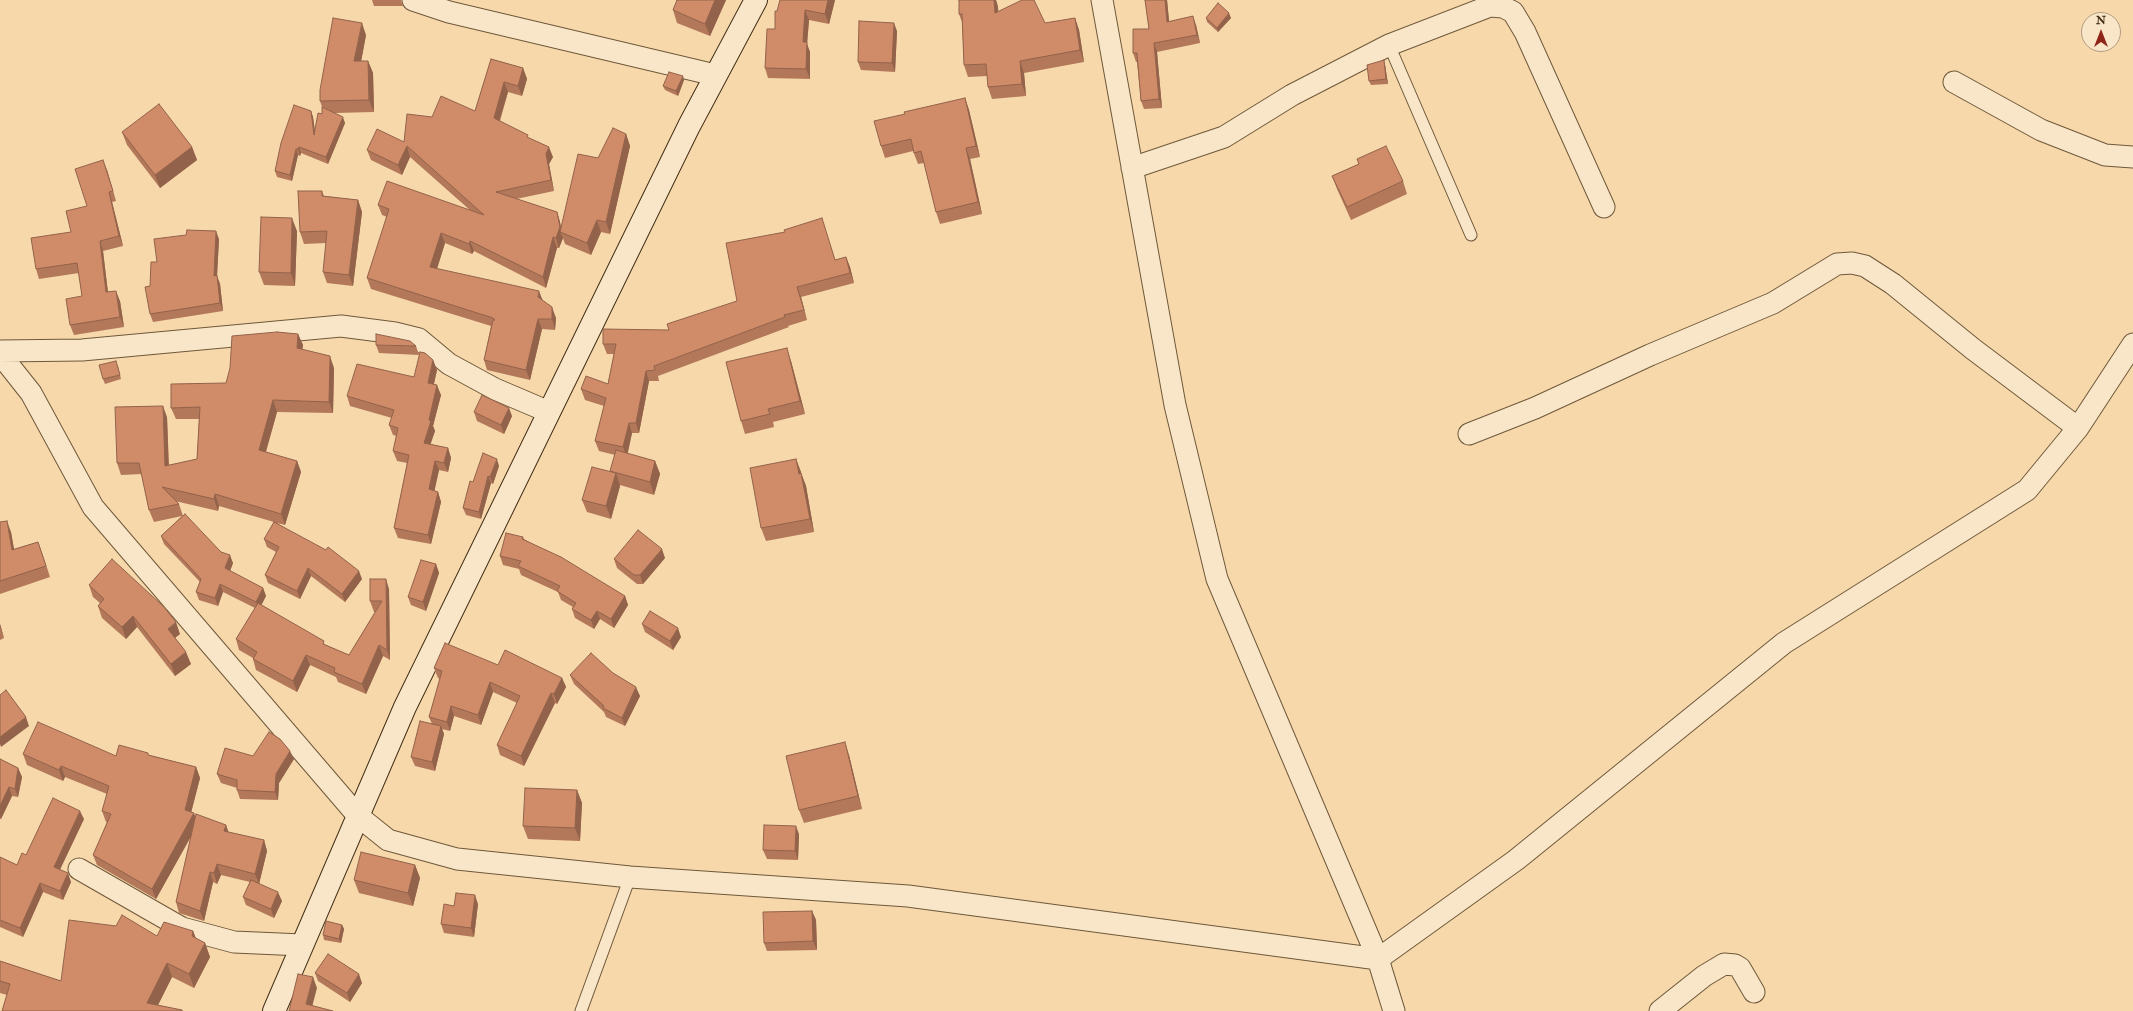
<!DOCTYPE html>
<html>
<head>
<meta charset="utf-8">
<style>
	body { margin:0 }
	#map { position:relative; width:2133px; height:1011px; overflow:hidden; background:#f6d8ab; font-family:"IM FELL Double Pica",serif }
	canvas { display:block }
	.north { position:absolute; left:2081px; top:12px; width:40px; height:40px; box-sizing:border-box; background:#f9e6c8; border:1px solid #b09c80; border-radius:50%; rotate:0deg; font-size:11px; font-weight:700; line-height:16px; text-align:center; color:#422e15 }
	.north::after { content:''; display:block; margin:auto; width:14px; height:18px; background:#8f2418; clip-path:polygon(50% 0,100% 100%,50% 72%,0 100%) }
</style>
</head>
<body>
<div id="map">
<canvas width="2133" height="1011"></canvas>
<div class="north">N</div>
</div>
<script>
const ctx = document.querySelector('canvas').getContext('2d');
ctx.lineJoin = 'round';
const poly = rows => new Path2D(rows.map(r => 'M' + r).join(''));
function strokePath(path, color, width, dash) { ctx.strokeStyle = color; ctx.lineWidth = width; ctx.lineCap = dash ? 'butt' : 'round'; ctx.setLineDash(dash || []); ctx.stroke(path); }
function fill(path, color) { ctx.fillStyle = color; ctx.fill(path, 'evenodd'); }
const lane = poly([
	[1389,45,1471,235],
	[581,1011,630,877]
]);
const street = poly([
	[413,0,449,12,715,75],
	[1102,0,1175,405,1217,579,1378,959,1394,1011],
	[1954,82,2041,130,2105,155,2133,157],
	[1132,168,1224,137,1292,95,1389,45,1490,6,1503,7,1513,12,1525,32,1604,207],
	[0,351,82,350,341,326,395,333,419,339,449,364,495,389,549,412],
	[0,354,31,393,93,507,358,816,388,840,457,859,630,877,908,896,1378,959,1516,860,1784,643,2027,490,2078,428,2133,344],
	[1469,434,1535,408,1650,355,1773,303,1837,264,1852,263,1865,266,1893,284,1973,349,2078,428],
	[79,869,182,928,234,942,302,945],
	[1660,1011,1704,976,1724,964,1735,965,1740,968,1754,992]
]);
const secondary = poly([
	[274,1011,405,707,689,126,756,0]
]);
const wall = poly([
	[372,0,402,0,401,1,403,6,374,6],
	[677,0,726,0,710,36,677,23,673,10],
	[835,0,829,24,809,20,807,44,810,52,810,79,768,78,765,68,775,29,777,11],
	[959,0,996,0,998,7,998,11,1045,23,1075,18,1079,30,1084,62,1024,73,1026,96,992,99,988,87,987,76,968,77,964,65,962,22,959,14],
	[1145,0,1167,0,1169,21,1196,25,1200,43,1157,52,1162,108,1144,109,1141,101,1137,62,1136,62,1133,53,1149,29],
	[1206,18,1231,18,1218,32,1207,22],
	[897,31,895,72,861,70,858,62],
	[366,35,361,61,368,61,373,73,374,112,335,113,345,123,328,164,301,153,300,156,298,155,292,181,277,177,275,171,311,111,313,117,315,130,322,114,322,107,320,101],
	[491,59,523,68,527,79,522,96,508,92,500,121,529,139,553,157,549,164,554,191,516,199,557,212,560,222,561,228,598,158,626,134,630,146,610,234,601,232,591,255,565,244,563,238,559,248,557,248,546,288,474,251,472,254,445,243,437,269,542,300,556,318,555,330,542,329,530,380,487,370,484,360,491,326,371,289,367,278,387,217,382,215,378,205,471,211,410,157,402,175,371,160,367,150,404,142,432,117,475,111],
	[1385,65,1388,84,1371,85,1369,81],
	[684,80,678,96,665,90,663,86],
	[965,98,969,110,980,157,970,159,982,214,940,224,936,212,924,163,918,164,913,151,885,158,881,146,905,114],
	[122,132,192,147,197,160,160,188,127,145],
	[1357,159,1403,181,1407,194,1351,220,1337,189,1332,176,1359,164],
	[107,170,116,201,112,202,123,246,103,251,108,292,120,301,124,327,74,335,70,325,82,296,79,273,39,279,36,269,71,232,87,206],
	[322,191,324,196,358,200,362,212,353,286,327,283,323,272,326,243,304,244,300,232],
	[825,229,835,260,846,257,850,267,854,283,801,297,807,320,788,326,789,327,658,376,659,381,649,381,639,433,632,433,627,454,655,461,660,474,654,495,620,485,620,486,611,519,587,512,582,500,611,472,610,471,615,455,599,451,595,441,604,406,585,400,581,389,608,384,614,354,607,354,603,344,669,330,737,301],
	[297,231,295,286,264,285,259,272],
	[219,239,217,276,220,284,223,311,153,322,150,314,150,286,157,262],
	[298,334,303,345,302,350,334,368,333,413,277,412,266,452,297,461,301,472,285,525,277,523,362,579,345,602,311,576,300,599,268,583,265,575,276,552,267,547,264,539,274,522,219,506,218,511,175,501,179,504,183,516,233,563,230,571,263,588,266,596,261,605,326,645,349,655,375,612,374,612,370,601,389,589,390,660,383,656,366,694,338,682,336,677,310,665,297,692,256,670,253,659,253,658,239,650,236,639,255,608,223,592,218,606,199,600,196,592,200,582,164,544,161,536,182,516,154,522,149,510,142,474,121,475,117,463,167,417,169,465,197,459,199,419,176,419,171,408,226,383],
	[376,345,416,346,419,355,379,353],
	[433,360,437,370,434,384,441,395,433,426,435,431,430,444,448,448,451,458,448,472,439,470,434,491,438,492,441,502,431,544,398,538,394,528,407,463,397,461,393,451,397,436,393,435,389,425,392,418,350,406,347,396,414,377],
	[791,361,805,414,773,422,774,427,745,434,741,421],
	[118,366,121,379,105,384,103,379],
	[474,412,512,416,504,434,477,421],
	[796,459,806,486,814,532,766,541,761,528],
	[499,466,493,484,491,483,481,519,466,515,463,508,473,482],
	[0,522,11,532,14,549,38,542,50,577,0,594],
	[523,537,524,539,625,596,628,605,614,628,600,619,594,629,575,618,572,609,573,607,561,600,558,592,521,575,519,569,503,565,500,556],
	[665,558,643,584,637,584,617,568,614,559],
	[436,564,439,573,426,611,411,605,408,597],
	[89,585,180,634,175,638,191,664,175,676,137,627,126,639,102,618,98,606,100,603,93,597],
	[0,624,4,638,0,640],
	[642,624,681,637,673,650,645,632],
	[498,665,562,678,566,687,557,704,555,703,524,766,500,755,497,745,517,703,493,692,481,725,454,716,450,731,442,729,444,734,435,771,415,766,411,757,432,724,429,717,440,679,438,678,434,668],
	[613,673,640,696,625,726,606,717,604,712,574,684,570,675],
	[23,754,116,756,149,755,196,767,200,778,191,812,196,817,226,825,228,832,264,840,267,851,259,884,282,901,274,918,246,905,243,897,250,882,221,875,217,884,213,882,204,921,179,913,176,902,191,836,156,899,97,865,93,855,107,822,106,822,102,811,107,794,65,777,63,781,27,765],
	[849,755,862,809,804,823,799,810],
	[253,756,294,759,279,783,278,800,240,799,237,790,237,788,221,783,217,774],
	[0,759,18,768,22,777,18,797,12,796,1,819,0,819],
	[577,790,582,803,580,841,528,839,523,826],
	[84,819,60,869,71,882,63,900,43,892,23,937,0,927,0,857,17,865,26,855],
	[799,834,798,860,767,859,763,850],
	[415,865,420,878,413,906,359,893,354,880],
	[478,904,474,937,444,933,441,924,454,906],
	[812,911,816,920,817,950,767,951,764,943],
	[342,925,344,929,341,943,324,940,323,935],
	[193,931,196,938,205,943,210,957,194,988,172,977,158,1005,182,1010,183,1011,2,1011,7,995,0,993,0,961,61,981,157,936],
	[315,973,362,983,350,1002,318,981]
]);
const shadedWall = poly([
	[715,0,726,0,710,36,705,24],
	[828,0,835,0,829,24,825,14],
	[994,0,996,0,998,7,999,25,995,13],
	[1165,0,1167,0,1170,30,1167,22],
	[805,10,809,20,807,44,810,52,810,79,806,69,803,42],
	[1229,13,1231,18,1218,32,1217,28],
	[1193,16,1196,25,1200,43,1197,35],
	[1075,18,1079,30,1084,62,1080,50],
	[362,23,366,35,359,73,354,61],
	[894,23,897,31,895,72,892,63],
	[1154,43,1157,52,1162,108,1159,99],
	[1384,60,1385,65,1388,84,1386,79],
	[368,61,373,73,374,112,369,100],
	[1020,61,1024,73,1026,96,1022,84],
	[523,68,527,79,522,96,518,86],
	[683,76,684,80,678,96,676,91],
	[504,82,508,92,497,128,494,118],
	[965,98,969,110,980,157,976,146],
	[311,111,313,117,316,142,314,135],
	[343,117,345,123,328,164,326,157],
	[626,134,630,146,610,234,606,222],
	[407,146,410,157,402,175,398,165],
	[192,147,197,160,160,188,155,175],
	[299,147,301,153,300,156,298,149],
	[549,147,553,157,549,164,554,191,551,180,546,154],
	[966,148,970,159,982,214,978,202],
	[296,149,298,155,292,181,290,175],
	[103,160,107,170,116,201,113,191],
	[109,192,112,202,123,246,119,236],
	[358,200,362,212,353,286,349,275],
	[557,212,560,222,562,233,560,232,563,238,559,248,556,238],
	[292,218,297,231,295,286,291,273],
	[597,220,601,232,591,255,587,243],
	[216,231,219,239,217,276,220,284,223,311,220,303,214,276],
	[441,233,445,243,434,278,430,267],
	[553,237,557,248,546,288,543,277],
	[100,241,103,251,109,302,106,292],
	[470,241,474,251,472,254,469,244],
	[846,257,850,267,854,283,850,273],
	[797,287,801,297,807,320,804,310],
	[116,291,120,301,124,327,120,317],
	[539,291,543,301,538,297],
	[552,307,556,318,555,330,552,319],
	[538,319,542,329,530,380,526,370],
	[298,334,303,345,301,360,297,348],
	[787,348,791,361,805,414,800,401],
	[330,356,334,368,333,413,329,402],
	[433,360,437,370,432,392,428,383],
	[646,371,649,381,639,433,636,423],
	[437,385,441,395,433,426,435,431,428,452,424,443],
	[273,400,277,412,263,461,259,450],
	[163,406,167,417,169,478,165,466],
	[509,408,512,416,504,434,501,425],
	[629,423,632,433,627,457,623,447],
	[448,448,451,458,448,472,444,463],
	[497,459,499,466,493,484,490,477],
	[796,459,801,472,803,487,799,474],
	[297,461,301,472,285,525,281,514],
	[435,461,439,470,433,498,429,489],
	[655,461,660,474,654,495,650,482],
	[616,473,620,486,611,519,606,506],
	[801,473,806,486,814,532,810,519],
	[488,476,491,483,481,519,479,512],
	[438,492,441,502,431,544,428,535],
	[215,494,219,506,218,511,214,499],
	[7,521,11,532,16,561,12,550],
	[38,542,42,553,50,577,46,566],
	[662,549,665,558,643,584,640,575],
	[230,555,233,563,228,576,225,568],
	[436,564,439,573,426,611,423,602],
	[308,568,311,576,300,599,297,591],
	[359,571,362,579,345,602,342,594],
	[386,579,389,589,390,660,387,650],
	[220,584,223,592,218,606,215,598],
	[263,588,266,596,259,610,256,602],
	[625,596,628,605,614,628,611,619],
	[597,611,600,619,594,629,591,620],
	[133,616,137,627,126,639,122,627],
	[176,622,180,634,172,640,168,629],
	[0,624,4,638,0,627],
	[678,628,681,637,673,650,670,641],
	[379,645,383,656,366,694,362,684],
	[186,652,191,664,175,676,171,664],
	[306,655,310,665,297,692,293,681],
	[562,678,566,687,557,704,554,694],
	[490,682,493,692,481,725,478,715],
	[636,687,640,696,625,726,622,718],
	[551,693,555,703,524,766,521,756],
	[451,706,454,716,450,731,447,722],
	[26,717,29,726,1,747,0,744,0,737],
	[441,726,444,734,435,771,432,762],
	[845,742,849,755,862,809,858,796],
	[290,751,294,759,279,783,278,800,275,792,276,774],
	[61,766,65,777,63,781,59,770],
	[196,767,200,778,189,821,185,810],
	[18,768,22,777,18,797,15,789],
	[9,787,12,796,1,819,0,816,0,806],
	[577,790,582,803,580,841,575,828],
	[80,811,84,819,57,876,54,867],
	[194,813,198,824,156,899,152,889],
	[226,825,230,836,224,831],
	[796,826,799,834,798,860,795,851],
	[264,840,267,851,259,884,255,874],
	[217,864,221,875,217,884,214,873],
	[415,865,420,878,413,906,408,893],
	[210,872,213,882,204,921,200,911],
	[68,873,71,882,63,900,60,891],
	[40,883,43,892,23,937,20,928],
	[278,892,282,901,274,918,271,909],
	[475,895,478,904,474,937,471,928],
	[812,911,816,920,817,950,813,941],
	[342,925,344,929,341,943,339,939],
	[193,931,198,945,192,936],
	[205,943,210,957,194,988,189,974],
	[167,963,172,977,155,1011,147,1003],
	[359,974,362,983,350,1002,347,993],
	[313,977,317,988,311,1011,306,1004]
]);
const building = poly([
	[677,0,715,0,705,24,673,10,677,0],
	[780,0,828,0,825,14,805,10,803,42,807,42,806,69,765,68,767,29,775,29,775,11,777,11,780,0],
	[959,0,994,0,995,13,1022,0,1034,0,1045,23,1075,18,1080,50,1020,61,1022,84,988,87,986,64,964,65,962,14,959,14,959,0],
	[1145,0,1165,0,1167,22,1193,16,1197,35,1154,43,1159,99,1141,101,1137,53,1133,53,1133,29,1149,29,1145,0],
	[1218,3,1229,13,1217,28,1206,18,1218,3],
	[333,18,362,23,354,61,368,61,369,100,320,101,320,90,333,18],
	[859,21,894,23,892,63,858,62,859,21],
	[491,59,523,68,518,86,504,82,494,118,528,135,527,137,549,147,546,154,551,180,496,192,557,212,560,227,556,238,553,237,543,277,470,241,469,244,441,233,430,267,539,291,538,297,552,307,552,319,538,319,526,370,484,360,493,320,495,320,493,318,367,278,389,209,378,205,387,181,484,215,407,146,398,165,367,150,377,129,404,142,407,114,432,117,441,96,475,111,491,59],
	[1384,60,1386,79,1369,81,1367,65,1384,60],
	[669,72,683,76,676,91,663,86,669,72],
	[965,98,976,146,966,148,978,202,936,212,921,151,914,153,911,139,881,146,874,121,905,114,904,112,965,98],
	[159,104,192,147,155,175,122,132,159,104],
	[294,105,311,111,314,135,318,113,322,114,322,107,343,117,326,157,299,147,298,149,296,149,290,175,275,171,281,143,294,105],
	[613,128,626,134,606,222,597,220,587,243,560,232,578,154,598,158,613,128],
	[1386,146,1403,181,1347,207,1332,176,1359,164,1357,159,1386,146],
	[103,160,113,191,109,192,119,236,100,241,106,292,116,291,120,317,70,325,66,299,82,296,77,263,36,269,31,238,71,232,66,211,87,206,75,169,103,160],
	[298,191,322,191,322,196,358,200,349,275,323,272,327,231,300,232,298,191],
	[261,217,292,218,291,273,259,272,261,217],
	[822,218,835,260,846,257,850,273,797,287,804,310,784,315,785,317,654,366,655,370,646,371,636,423,629,423,623,447,595,441,606,398,581,389,586,376,608,384,616,344,603,344,603,329,669,330,667,324,737,301,726,243,785,232,784,230,822,218],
	[187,230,216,231,214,276,217,275,220,303,150,314,145,287,150,286,151,262,157,262,154,239,186,235,187,230],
	[277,332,298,334,297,348,330,356,329,402,273,400,259,450,297,461,281,514,215,494,214,499,162,487,179,504,149,510,139,463,117,463,115,407,163,406,165,466,197,459,200,407,171,408,171,384,226,383,230,368,232,336,277,332],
	[376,334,410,341,416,346,376,345,376,334],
	[787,348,800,401,768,409,770,414,741,421,726,362,787,348],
	[420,352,425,353,433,360,428,383,437,385,429,420,431,421,424,443,448,448,444,463,435,461,429,489,438,492,428,535,394,528,409,455,393,451,398,428,389,425,394,410,347,396,357,364,414,377,420,352],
	[116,361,120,375,103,379,99,365,116,361],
	[482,395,509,408,501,425,474,412,482,395],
	[616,450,655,461,650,482,610,471,616,450],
	[483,453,497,459,490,477,488,476,479,512,463,508,470,481,473,482,483,453],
	[796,459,799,474,801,473,810,519,761,528,750,468,796,459],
	[592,467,616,473,606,506,582,500,592,467],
	[185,514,221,552,230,555,225,568,263,588,256,602,220,584,215,598,196,592,201,579,161,536,185,514],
	[7,521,12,550,38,542,46,566,0,581,0,522,7,521],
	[274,522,326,550,328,547,359,571,342,594,308,568,297,591,265,575,279,547,264,539,274,522],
	[638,530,662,549,640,575,634,575,614,559,638,530],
	[506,533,523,537,522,539,561,557,625,596,611,619,597,611,591,620,572,609,576,603,557,591,560,586,518,566,521,561,500,556,506,533],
	[112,559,164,607,176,622,168,629,186,652,171,664,133,616,122,627,98,606,104,599,89,585,112,559],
	[421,560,436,564,423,602,408,597,421,560],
	[370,579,386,579,387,650,379,645,362,684,334,672,335,668,306,655,293,681,253,659,257,652,236,639,258,603,324,641,323,644,349,655,382,601,370,601,370,579],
	[650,611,678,628,670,641,642,624,650,611],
	[445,643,498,665,505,650,562,678,554,694,551,693,521,756,497,745,520,696,490,682,478,715,451,706,447,722,429,717,442,671,434,668,445,643],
	[591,653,613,673,636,687,622,718,603,708,604,706,570,675,591,653],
	[6,690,26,717,0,737,0,695,6,690],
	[420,721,441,726,432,762,411,757,420,721],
	[38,722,116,756,119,745,148,753,148,755,196,767,185,810,194,813,152,889,93,855,111,814,102,811,109,786,61,766,59,770,23,754,38,722],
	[269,732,280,739,290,751,276,774,275,792,237,790,237,780,217,774,225,748,253,756,269,732],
	[845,742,858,796,799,810,786,756,845,742],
	[0,759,18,768,15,789,9,787,0,806,0,759],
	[525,788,577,790,575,828,523,826,525,788],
	[53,798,80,811,54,867,68,873,60,891,40,883,20,928,0,920,0,857,17,865,22,853,26,855,53,798],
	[196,814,226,825,224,831,264,840,255,874,217,864,214,873,210,872,200,911,176,902,196,814],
	[764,825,796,826,795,851,763,850,764,825],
	[361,852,415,865,408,893,354,880,361,852],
	[251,880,278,892,271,909,243,897,251,880],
	[456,893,475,895,471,928,441,924,444,904,454,906,456,893],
	[812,911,813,941,764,943,763,912,812,911],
	[122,915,157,936,164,922,193,931,192,936,205,943,189,974,167,963,147,1003,182,1010,182,1011,2,1011,10,984,0,981,0,961,61,981,69,920,116,926,122,915],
	[326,921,342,925,339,939,323,935,326,921],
	[328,954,359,974,347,993,315,973,328,954],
	[298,974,313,977,306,1004,333,1011,289,1011,298,974]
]);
strokePath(lane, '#6f583a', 13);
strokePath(street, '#6f583a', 23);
strokePath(secondary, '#422e15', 24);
strokePath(lane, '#f9e6c8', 11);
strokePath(street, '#f9e6c8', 21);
strokePath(secondary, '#f9e6c8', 22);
fill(wall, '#b3785a');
fill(shadedWall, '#92624a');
fill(building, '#d08c69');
strokePath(building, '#92624a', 1);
</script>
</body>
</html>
